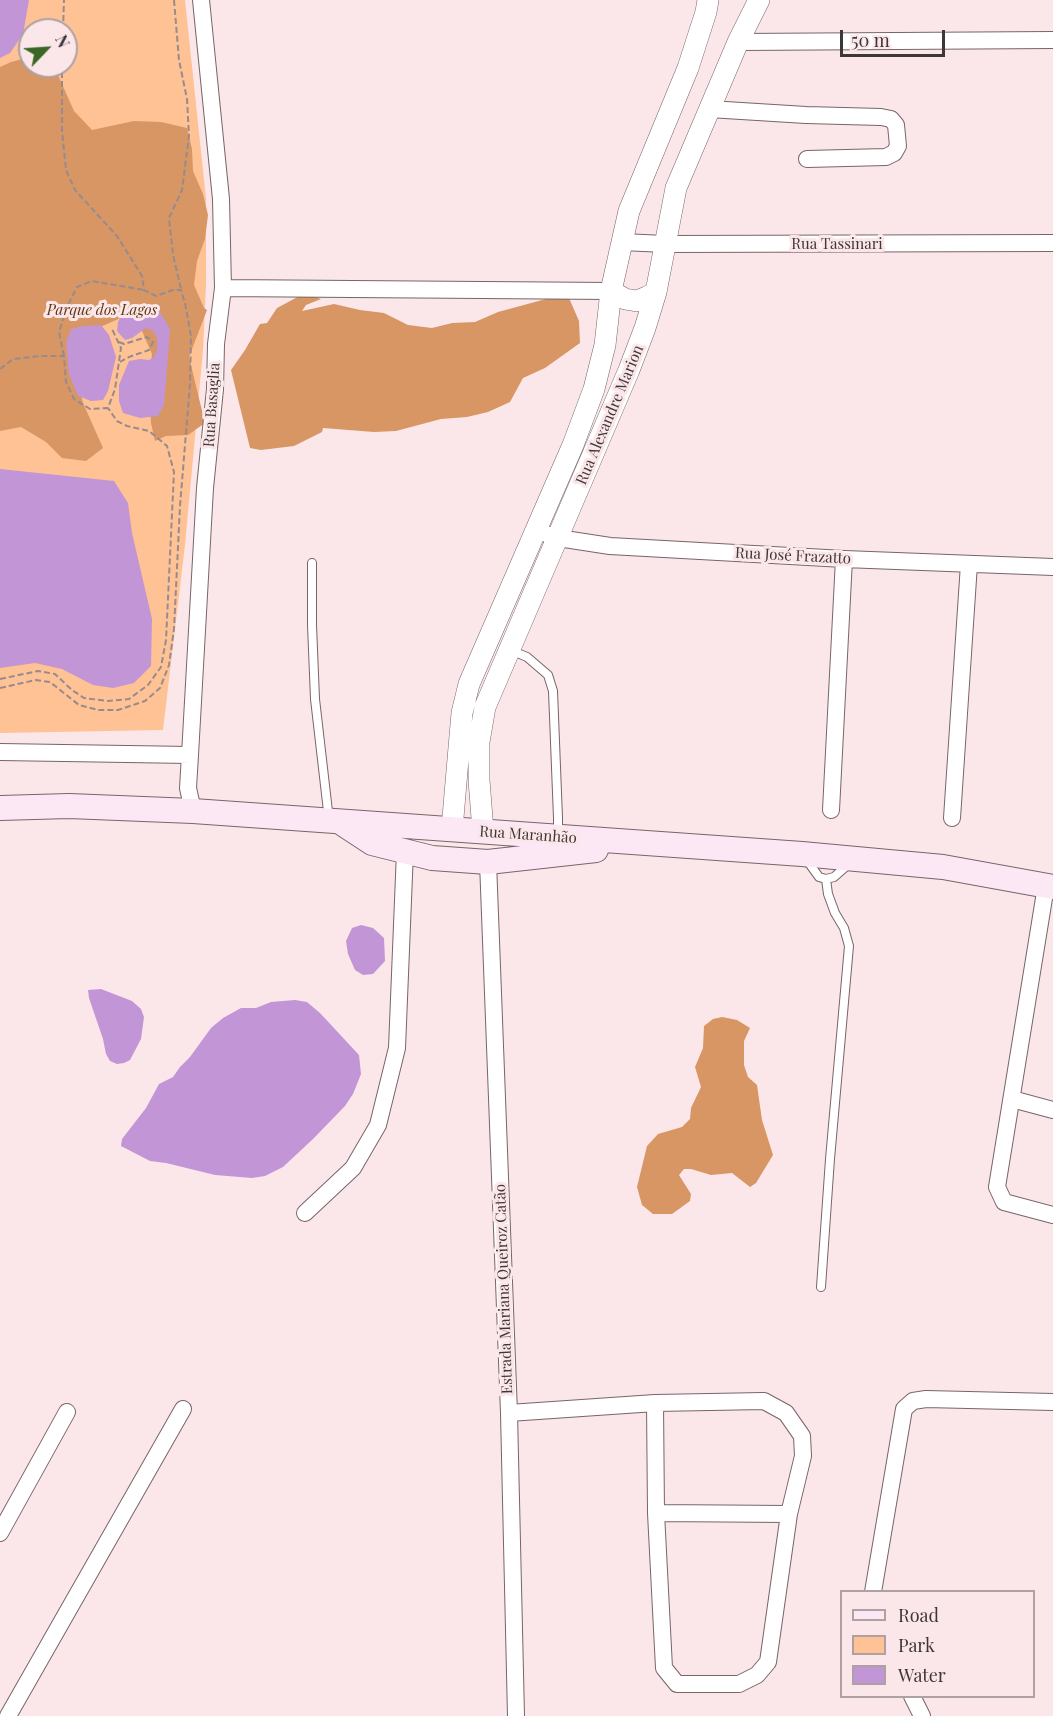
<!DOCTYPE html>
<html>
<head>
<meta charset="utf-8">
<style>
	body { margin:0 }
	#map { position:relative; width:1053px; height:1716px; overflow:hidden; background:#fbe7ea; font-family:"Playfair Display",serif }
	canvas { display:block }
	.legend { position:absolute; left:840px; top:1590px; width:195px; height:108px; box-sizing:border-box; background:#fbe7ea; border:2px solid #afa0a2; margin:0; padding:8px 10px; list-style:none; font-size:18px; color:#3e3637 }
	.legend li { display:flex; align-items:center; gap:12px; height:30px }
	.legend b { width:30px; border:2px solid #afa0a2 }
	.north { position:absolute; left:18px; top:18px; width:60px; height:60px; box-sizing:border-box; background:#fbe7ea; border:2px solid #afa0a2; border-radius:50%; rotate:65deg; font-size:16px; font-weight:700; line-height:24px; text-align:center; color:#3e3637 }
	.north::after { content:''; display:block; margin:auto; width:21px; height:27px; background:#3a6725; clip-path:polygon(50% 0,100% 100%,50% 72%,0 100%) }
	.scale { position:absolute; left:840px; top:30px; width:105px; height:27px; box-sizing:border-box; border:3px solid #3e3637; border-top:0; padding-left:8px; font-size:18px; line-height:21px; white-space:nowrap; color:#3e3637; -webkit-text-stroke:4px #fbe7ea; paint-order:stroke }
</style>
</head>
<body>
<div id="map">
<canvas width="1053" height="1716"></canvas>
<ul class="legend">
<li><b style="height:8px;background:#fce8f5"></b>Road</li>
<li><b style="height:16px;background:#fec295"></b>Park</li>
<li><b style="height:16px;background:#c195d6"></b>Water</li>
</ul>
<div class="north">N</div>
<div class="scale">50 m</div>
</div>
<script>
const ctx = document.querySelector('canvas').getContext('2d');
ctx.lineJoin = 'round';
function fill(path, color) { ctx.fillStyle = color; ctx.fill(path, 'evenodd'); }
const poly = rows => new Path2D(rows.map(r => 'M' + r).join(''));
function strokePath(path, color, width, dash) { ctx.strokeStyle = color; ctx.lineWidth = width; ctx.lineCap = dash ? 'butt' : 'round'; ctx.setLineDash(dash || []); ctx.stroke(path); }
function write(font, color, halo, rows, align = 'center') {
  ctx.font = font + ' "Playfair Display",serif'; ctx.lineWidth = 6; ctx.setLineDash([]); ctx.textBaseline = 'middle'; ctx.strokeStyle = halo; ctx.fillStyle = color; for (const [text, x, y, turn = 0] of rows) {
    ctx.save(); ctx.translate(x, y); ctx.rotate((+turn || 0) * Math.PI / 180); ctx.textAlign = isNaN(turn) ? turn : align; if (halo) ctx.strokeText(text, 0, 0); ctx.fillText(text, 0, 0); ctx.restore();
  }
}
const green = poly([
	[0,0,185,0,206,199,206,285,203,350,185,545,163,730,0,733],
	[30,30,66,30,66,66,30,66]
]);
const forest = poly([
	[30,57,30,66,54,66,74,111,92,130,134,121,161,122,187,128,192,149,193,171,203,194,208,215,205,239,197,261,194,285,204,308,207,310,189,357,205,423,188,435,166,436,155,441,151,423,149,378,152,354,142,331,125,316,80,336,72,358,83,403,103,448,86,461,62,458,46,442,21,427,0,431,0,67,11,62],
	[305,293,321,299,306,305,302,311,334,304,360,310,384,313,408,325,432,328,452,323,475,322,498,312,546,299,569,298,579,321,580,343,545,368,523,378,510,402,488,412,467,417,441,419,396,431,374,432,323,428,322,432,294,446,261,450,250,448,231,370,245,350,260,324,267,323,277,308],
	[722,1017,737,1020,750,1028,744,1041,744,1065,748,1077,757,1085,762,1120,773,1155,756,1183,750,1187,732,1173,711,1175,691,1169,684,1169,679,1175,691,1194,690,1201,672,1214,653,1214,642,1205,637,1187,647,1146,658,1134,682,1127,690,1119,691,1108,701,1087,695,1067,703,1048,704,1026,713,1019]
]);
const water = poly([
	[0,0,29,0,23,34,10,53,0,58],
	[135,308,159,310,170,329,164,405,158,416,140,418,123,413,119,401,119,385,129,361,140,359,149,360,154,357,157,350,157,338,153,331,146,328,132,338,125,340,117,331,118,322,124,311],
	[101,325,109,335,116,357,108,391,103,400,91,401,78,396,69,374,66,343,71,329,83,326],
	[0,469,114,481,128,503,132,533,152,619,151,666,134,683,113,688,93,685,62,669,35,663,0,668],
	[361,925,373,928,384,938,385,961,373,974,363,975,355,970,348,954,346,941,352,928],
	[101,989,132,1001,141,1009,144,1017,141,1039,130,1060,124,1063,117,1064,110,1061,106,1054,103,1039,89,998,88,990],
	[295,1000,307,1002,320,1013,359,1055,361,1074,353,1094,345,1106,313,1139,283,1167,265,1176,252,1178,215,1175,166,1163,150,1161,121,1146,122,1139,146,1108,159,1084,173,1077,180,1067,190,1057,211,1028,223,1018,241,1008,256,1008,271,1002]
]);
const path = poly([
	[174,0,179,60,187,99,189,136,182,190,169,218,173,255,181,289],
	[63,30,64,0],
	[119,342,124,344,147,337,153,342,149,350,129,357,120,362],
	[64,356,59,332,67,307,77,287,92,281,144,290],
	[0,369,13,359,40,356,64,356,66,382,74,399,90,409,108,408,115,389,121,348,112,329],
	[0,679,38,671,55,674,72,690,84,698,108,701,129,699,148,685,161,667,166,640,174,472,167,446,149,431,127,426,117,421,108,408],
	[0,688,36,680,50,682,79,705,98,710,118,710,145,701,160,688,169,665,174,629,180,506,190,384,191,336,185,303,181,290,173,290,156,296,144,290,142,276,117,236,75,190,66,170,62,131,62,66]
]);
const service = poly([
	[312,563,312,625,315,699,329,820],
	[510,650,527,657,548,675,553,691,558,818,558,834],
	[806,859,819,877,826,879,834,877,850,863],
	[821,1287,830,1159,849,946,844,928,835,913,828,894,826,879]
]);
const minor = poly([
	[738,42,1053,40],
	[709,109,806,115,881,117,891,119,896,125,898,146,894,153,886,157,807,159],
	[622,242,665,244,1053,243],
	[223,288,611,291],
	[535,530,558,538,610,546,844,559,1053,567],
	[0,752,190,755],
	[831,810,844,559],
	[193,811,188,788,190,755,205,488,215,389,216,344,223,288,221,199,201,0],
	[952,818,969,564],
	[488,862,509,1413,516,1716],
	[1046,886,997,1187,1004,1202,1053,1215],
	[1012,1099,1053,1110],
	[305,1213,353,1168,378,1125,397,1048,405,851],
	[509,1413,655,1403,764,1401,786,1413,802,1436,803,1456,789,1514,768,1662,757,1675,739,1684,677,1684,664,1668,656,1513,655,1403],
	[656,1513,789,1514],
	[0,1533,67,1412],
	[873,1592,904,1409,913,1401,926,1399,1053,1402],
	[912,1696,922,1716],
	[8,1716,183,1409]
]);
const tertiary = poly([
	[611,291,625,299,637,301,647,297,656,292],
	[452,829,462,713,469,684,573,445,594,389,605,345,611,291,629,211,688,68,706,12,708,0],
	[483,831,479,780,479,742,485,707,629,370,645,328,656,292,676,188,738,42,759,0]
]);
const secondary = poly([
	[0,808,69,806,193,811,802,854,943,867,1053,887],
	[340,822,372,843,432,858,488,862,596,850]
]);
const streetNames = [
	["Rua Tassinari",837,244],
	["Rua Basaglia",212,405,-86],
	["Rua Alexandre Marion",610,415,-67],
	["Rua José Frazatto",793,556,3],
	["Rua Maranhão",528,835,4],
	["Estrada Mariana Queiroz Catão",504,1289,-92]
];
const parkNames = [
	["Parque dos Lagos",102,310]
];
fill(green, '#fec295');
fill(forest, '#d79663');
fill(water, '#c195d6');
strokePath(service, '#776568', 10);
strokePath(minor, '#776568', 18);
strokePath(tertiary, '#776568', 22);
strokePath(secondary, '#776568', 26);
strokePath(path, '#988b8d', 2, [6, 3]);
strokePath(service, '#fff', 8);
strokePath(minor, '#fff', 16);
strokePath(tertiary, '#fff', 21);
strokePath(secondary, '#fce8f5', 24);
write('15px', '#3e3637', '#fbe7ea', streetNames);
write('italic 15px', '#61360f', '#fbe7ea', parkNames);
</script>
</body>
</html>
